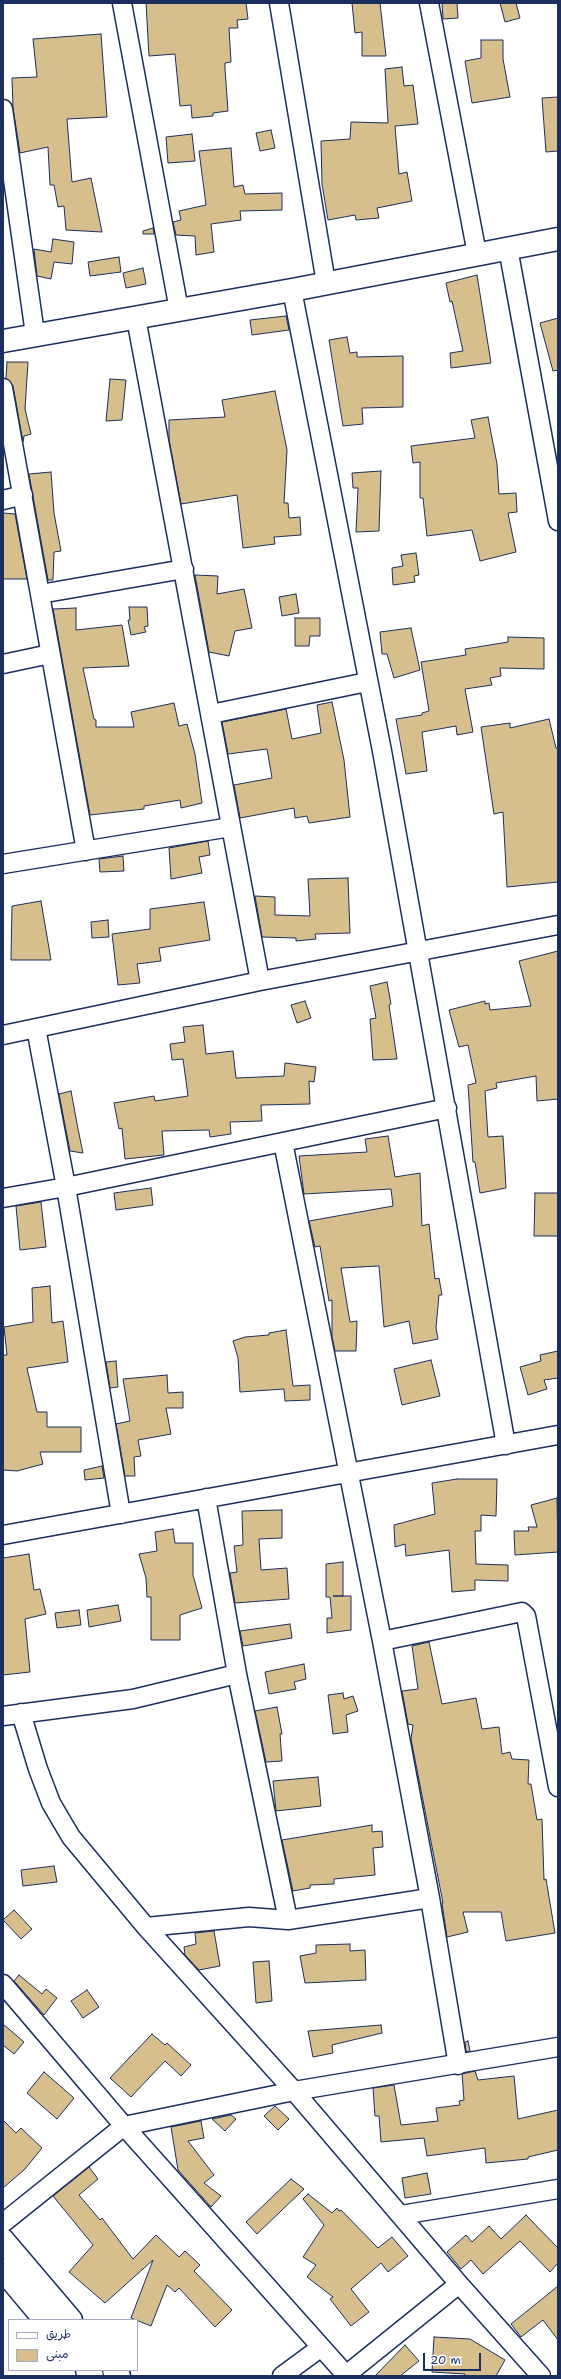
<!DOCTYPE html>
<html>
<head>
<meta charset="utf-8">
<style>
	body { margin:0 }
	#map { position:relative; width:561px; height:2379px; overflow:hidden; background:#fff; font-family:"Shantell Sans","Playpen Sans Arabic",sans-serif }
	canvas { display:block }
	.frame { position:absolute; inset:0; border:4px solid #1b2f5e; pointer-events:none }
	.legend { position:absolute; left:8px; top:2319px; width:130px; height:52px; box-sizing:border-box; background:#fff; border:1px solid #a4acbf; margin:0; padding:5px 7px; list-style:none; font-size:12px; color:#1b2f5e }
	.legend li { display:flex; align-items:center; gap:8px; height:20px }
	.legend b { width:20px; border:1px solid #a4acbf }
	.scale { position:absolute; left:423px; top:2353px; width:58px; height:18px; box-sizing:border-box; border:2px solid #1b2f5e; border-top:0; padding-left:5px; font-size:12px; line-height:14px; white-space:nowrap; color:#1b2f5e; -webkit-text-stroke:3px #fff; paint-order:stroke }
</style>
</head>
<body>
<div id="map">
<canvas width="561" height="2379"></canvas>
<div class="frame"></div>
<ul class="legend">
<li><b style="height:5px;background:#fff"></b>طريق</li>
<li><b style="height:11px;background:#d7be8d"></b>مبنى</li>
</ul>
<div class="scale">20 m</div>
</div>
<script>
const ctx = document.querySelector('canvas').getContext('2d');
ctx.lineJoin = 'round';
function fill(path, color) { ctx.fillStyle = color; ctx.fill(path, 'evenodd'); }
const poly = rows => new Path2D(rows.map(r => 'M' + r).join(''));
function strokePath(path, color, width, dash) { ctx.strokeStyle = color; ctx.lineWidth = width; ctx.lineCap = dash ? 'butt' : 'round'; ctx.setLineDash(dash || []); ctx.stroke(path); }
const building = poly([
	[146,3,246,3,248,19,237,20,238,28,229,28,231,62,225,63,225,69,228,111,213,113,213,116,192,118,191,105,180,106,175,54,149,56,146,3],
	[352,3,380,3,386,56,362,56,362,32,355,33,352,3],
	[442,3,457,3,458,18,443,19,442,3],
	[500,3,516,3,520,18,505,22,500,3],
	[101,34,107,117,67,119,72,182,91,178,102,232,66,230,64,206,58,207,54,185,50,185,48,147,20,153,13,108,12,78,37,77,33,39,101,34],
	[481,40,503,40,503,59,510,97,472,103,465,61,481,58,481,40],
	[402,67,404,86,413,85,418,124,395,126,399,174,407,172,412,201,377,208,379,218,356,220,355,215,328,220,322,184,321,141,350,139,351,122,388,123,385,69,402,67],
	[558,97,558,151,546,152,542,98,558,97],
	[271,130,275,148,260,151,256,133,271,130],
	[192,134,195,161,168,163,166,137,192,134],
	[231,148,234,187,243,185,245,194,282,193,282,210,240,211,241,220,211,224,214,252,196,255,195,236,176,235,173,222,181,220,179,211,206,205,199,151,231,148],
	[153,228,154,234,143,234,143,231,153,228],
	[53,239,74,242,72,264,54,262,51,279,37,276,34,249,51,252,53,239],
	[119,257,121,272,90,276,88,262,119,257],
	[143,268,146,284,126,288,123,273,143,268],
	[477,275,491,363,451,368,450,353,463,351,452,301,450,302,446,283,477,275],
	[286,316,289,330,252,335,250,320,286,316],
	[558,318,558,370,553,371,540,323,558,318],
	[347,337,350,353,357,352,357,357,403,356,403,407,362,408,363,424,343,426,329,340,347,337],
	[7,362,28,362,25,409,31,434,24,436,23,442,13,386,6,378,7,362],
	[110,379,126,380,122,420,106,421,110,379],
	[275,391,287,450,284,503,288,503,289,518,300,517,301,535,274,537,275,544,243,548,237,495,181,504,169,440,169,420,225,417,222,400,275,391],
	[488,417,497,464,499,494,516,493,517,512,508,513,516,552,480,561,472,530,427,536,423,498,420,498,420,462,413,463,411,446,475,438,471,420,488,417],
	[381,471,379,531,356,532,358,488,353,488,352,473,381,471],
	[51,472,54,513,61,551,54,552,53,580,48,580,29,474,51,472],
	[3,513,15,514,27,579,3,579,3,513],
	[416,553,419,575,414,576,415,582,393,585,392,568,403,566,401,555,416,553],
	[195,575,218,576,217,594,244,589,252,628,235,631,229,656,209,652,195,575],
	[296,594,299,613,282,616,279,597,296,594],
	[129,607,147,607,148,626,144,627,146,632,131,635,128,620,130,620,129,607],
	[76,608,76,630,122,625,129,666,83,668,94,719,96,720,96,727,134,727,131,712,174,703,179,726,187,724,195,754,202,803,181,808,180,800,144,806,144,809,90,815,53,609,76,608],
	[295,618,320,618,320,636,310,636,309,646,295,646,295,618],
	[411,628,420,670,394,678,387,654,382,654,380,632,411,628],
	[508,637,544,638,544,669,500,668,501,676,490,678,492,685,465,689,473,732,457,735,456,726,422,732,427,771,406,774,396,719,422,715,422,713,429,711,421,662,466,655,465,649,508,642,508,637],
	[332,702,344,760,350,817,309,823,307,816,295,818,294,808,240,818,234,785,272,778,267,749,228,754,222,722,286,709,292,739,321,733,317,705,332,702],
	[549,719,556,748,558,749,558,882,507,887,503,812,494,814,481,727,510,723,510,728,549,719],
	[208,841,210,855,199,857,202,873,171,879,169,848,208,841],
	[123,856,124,871,100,872,99,859,123,856],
	[348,878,350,933,315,934,316,939,296,941,296,938,262,937,255,896,275,897,275,915,310,916,308,879,348,878],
	[41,901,51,960,11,960,12,906,41,901],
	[204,902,210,940,159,948,161,961,137,964,140,983,118,985,112,934,150,929,150,909,204,902],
	[108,920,109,937,92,938,91,922,108,920],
	[558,951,558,1099,537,1101,536,1076,496,1083,497,1088,485,1091,488,1137,503,1136,506,1188,480,1193,475,1162,473,1162,468,1085,476,1083,468,1045,459,1047,449,1010,485,1001,485,1004,489,1003,490,1010,531,1006,519,961,558,951],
	[387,982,391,1004,389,1005,397,1059,373,1060,370,1019,376,1018,370,986,387,982],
	[305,1001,311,1018,297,1023,291,1005,305,1001],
	[203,1025,206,1054,233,1051,236,1078,284,1076,285,1063,316,1067,314,1082,309,1081,310,1104,261,1105,262,1121,230,1122,231,1134,210,1137,209,1130,162,1131,164,1155,125,1159,122,1128,119,1129,114,1103,154,1096,155,1101,188,1096,183,1059,172,1060,170,1044,185,1042,183,1027,203,1025],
	[71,1091,78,1129,83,1153,70,1151,59,1094,71,1091],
	[388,1136,395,1177,420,1173,422,1226,429,1224,435,1279,439,1278,442,1295,439,1295,436,1328,438,1339,413,1344,409,1321,384,1327,379,1266,341,1268,350,1322,357,1321,356,1351,335,1351,332,1337,332,1300,329,1301,320,1246,315,1247,309,1221,393,1206,391,1189,304,1194,299,1156,367,1152,365,1139,388,1136],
	[151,1188,153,1205,116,1210,114,1193,151,1188],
	[535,1193,558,1193,558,1236,534,1236,535,1193],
	[41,1202,46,1247,20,1250,16,1206,41,1202],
	[50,1286,52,1323,63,1321,68,1362,27,1368,37,1412,47,1412,47,1427,81,1427,81,1452,40,1452,43,1464,17,1471,3,1470,3,1355,7,1355,4,1327,33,1322,32,1288,50,1286],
	[286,1330,293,1386,310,1385,310,1400,285,1401,284,1389,240,1392,238,1358,233,1341,245,1337,269,1335,269,1333,286,1330],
	[558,1351,558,1378,544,1380,547,1389,528,1395,520,1367,541,1361,540,1355,558,1351],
	[431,1360,440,1396,402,1405,394,1369,431,1360],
	[116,1361,118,1387,110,1388,106,1362,116,1361],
	[167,1375,168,1393,183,1392,183,1408,166,1408,171,1434,138,1440,141,1456,134,1457,135,1476,125,1476,116,1424,130,1421,123,1379,167,1375],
	[102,1466,104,1478,85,1480,84,1470,102,1466],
	[457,1479,497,1479,496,1516,481,1515,481,1531,475,1531,476,1564,508,1565,508,1581,475,1580,475,1590,452,1592,449,1550,406,1556,405,1544,395,1547,394,1525,435,1514,432,1483,457,1479],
	[557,1498,558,1552,515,1555,514,1531,529,1531,528,1527,537,1527,531,1505,557,1498],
	[282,1510,282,1538,259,1539,261,1570,287,1568,289,1599,235,1603,230,1573,237,1572,234,1546,243,1545,242,1511,282,1510],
	[173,1529,175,1543,193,1543,193,1575,202,1608,180,1615,180,1640,151,1640,151,1597,147,1597,146,1578,139,1554,157,1551,155,1532,173,1529],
	[29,1554,34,1590,40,1589,46,1614,25,1619,30,1672,3,1675,3,1558,29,1554],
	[343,1562,343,1596,333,1596,351,1596,351,1630,327,1633,327,1618,332,1618,330,1597,326,1597,326,1564,343,1562],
	[118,1605,121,1621,89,1627,87,1610,118,1605],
	[79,1610,81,1625,57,1628,55,1613,79,1610],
	[290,1624,292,1638,243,1646,240,1631,290,1624],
	[429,1642,442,1704,476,1698,482,1729,499,1727,502,1754,510,1752,512,1759,529,1760,528,1784,531,1784,537,1820,542,1819,544,1880,546,1879,555,1933,506,1941,501,1912,463,1912,468,1932,447,1937,442,1903,443,1903,411,1739,413,1725,408,1724,402,1691,418,1689,412,1646,429,1642],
	[304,1664,306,1679,294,1682,296,1689,269,1694,265,1672,304,1664],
	[343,1693,344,1699,353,1696,358,1711,346,1715,348,1732,333,1734,328,1695,343,1693],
	[277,1707,282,1734,280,1734,282,1761,266,1762,255,1711,277,1707],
	[318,1777,321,1806,276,1811,273,1781,318,1777],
	[372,1825,372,1832,382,1831,383,1847,373,1848,375,1875,334,1879,334,1884,310,1885,310,1888,293,1891,282,1840,372,1825],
	[54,1866,57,1882,23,1886,21,1870,54,1866],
	[14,1910,32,1929,21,1939,3,1920,14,1910],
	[214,1931,220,1966,199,1970,185,1955,184,1947,196,1944,195,1933,214,1931],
	[350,1944,350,1951,365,1950,366,1980,305,1983,300,1956,316,1953,316,1945,350,1944],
	[269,1961,272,2001,256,2003,253,1962,269,1961],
	[19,1975,42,1994,46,1989,57,1998,44,2015,14,1981,19,1975],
	[87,1990,99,2007,83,2018,71,2001,87,1990],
	[3,2024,24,2042,14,2054,3,2045,3,2024],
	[381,2025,382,2033,332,2045,333,2053,313,2057,308,2031,381,2025],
	[152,2034,165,2045,167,2043,191,2065,181,2076,165,2061,131,2097,110,2078,152,2034],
	[468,2041,470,2051,466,2052,465,2042,468,2041],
	[475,2071,478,2080,514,2076,518,2119,558,2110,558,2150,528,2157,528,2159,486,2163,485,2148,427,2156,424,2138,381,2142,379,2116,375,2116,373,2088,394,2085,401,2125,438,2121,436,2108,460,2105,459,2101,464,2100,462,2074,475,2071],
	[44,2072,74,2098,57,2119,27,2093,44,2072],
	[275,2106,289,2119,278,2130,264,2116,275,2106],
	[231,2115,236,2119,225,2131,212,2119,231,2115],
	[3,2120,16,2133,21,2128,42,2148,25,2169,3,2188,3,2120],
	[201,2121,204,2138,188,2141,214,2175,204,2183,221,2196,211,2207,178,2170,171,2127,201,2121],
	[89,2167,98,2179,79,2195,100,2220,102,2218,133,2259,156,2235,179,2257,185,2251,200,2265,194,2271,232,2310,215,2327,179,2288,175,2292,167,2285,151,2326,131,2318,153,2260,105,2303,69,2272,93,2245,53,2196,89,2167],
	[427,2173,431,2194,405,2198,402,2178,427,2173],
	[291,2179,304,2189,257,2234,246,2222,291,2179],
	[308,2194,332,2213,337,2208,339,2211,341,2210,378,2248,392,2237,408,2256,388,2272,381,2263,351,2289,369,2312,351,2326,330,2299,333,2297,307,2277,316,2265,303,2257,324,2225,303,2199,308,2194],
	[526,2215,558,2248,558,2263,550,2272,520,2241,483,2274,471,2260,461,2269,447,2252,466,2235,472,2242,489,2226,501,2239,526,2215],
	[558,2286,558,2340,543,2320,521,2337,511,2324,558,2286],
	[434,2337,470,2339,505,2360,496,2376,464,2376,465,2374,432,2372,434,2337],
	[405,2345,419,2361,400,2376,375,2376,405,2345]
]);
const street = poly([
	[122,3,179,310],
	[279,3,326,283],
	[429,3,477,254],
	[3,109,35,334],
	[508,248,558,521],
	[292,290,382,751,506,1445],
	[136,318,260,981],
	[3,388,86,851],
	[3,500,23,495],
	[40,594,184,569],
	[3,664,50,654],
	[211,714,367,682],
	[3,864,231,827],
	[36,1028,66,1187,121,1514],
	[3,1035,260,981,558,925],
	[283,1142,382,1641,430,1898,458,2065],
	[3,1198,66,1187,447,1108],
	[206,1498,237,1674,288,1920],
	[3,1535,558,1435],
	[382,1641,522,1612,526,1616,558,1787],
	[21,1713,38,1769,51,1803,71,1837,146,1927,294,2091,459,2284,541,2376],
	[3,1716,133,1699,237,1674],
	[146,1927,249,1917,288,1920,430,1898],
	[3,1984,124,2126,347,2376],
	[401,2215,558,2189],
	[3,2223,124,2126,294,2091,558,2047],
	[346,2375,459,2284],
	[282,2376,320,2348]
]);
const secondary = poly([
	[3,341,292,290,558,239],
	[3,2240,71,2320],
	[3,2270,45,2320],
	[87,2370,92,2376],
	[114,2370,119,2376]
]);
fill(building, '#d7be8d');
strokePath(building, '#1b2f5e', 1);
strokePath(street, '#1b2f5e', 21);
strokePath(secondary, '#1b2f5e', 25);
strokePath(street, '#fff', 18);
strokePath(secondary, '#fff', 22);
</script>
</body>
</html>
